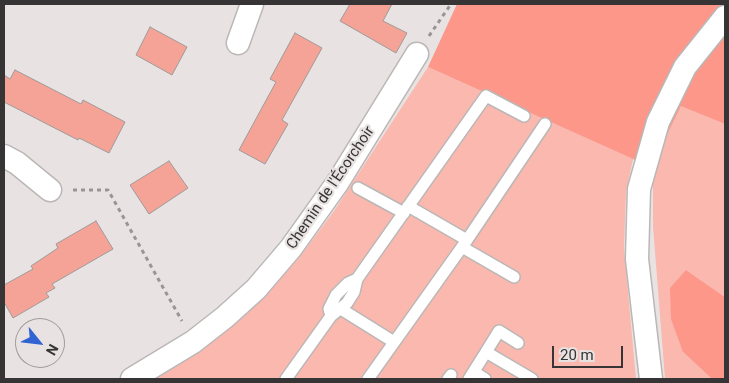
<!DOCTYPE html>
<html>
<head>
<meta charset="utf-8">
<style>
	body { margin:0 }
	#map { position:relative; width:729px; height:383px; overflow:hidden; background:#e8e3e2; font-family:Roboto,sans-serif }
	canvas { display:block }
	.frame { position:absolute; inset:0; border:5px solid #363434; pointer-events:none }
	.north { position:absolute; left:15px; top:318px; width:50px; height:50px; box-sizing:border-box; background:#e8e3e2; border:1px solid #a19d9c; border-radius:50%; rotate:119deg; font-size:14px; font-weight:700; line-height:20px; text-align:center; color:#363434 }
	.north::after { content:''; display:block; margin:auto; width:18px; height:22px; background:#3164d3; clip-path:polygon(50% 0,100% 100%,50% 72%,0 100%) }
	.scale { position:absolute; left:552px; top:346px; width:71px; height:22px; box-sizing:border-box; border:2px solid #363434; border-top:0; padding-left:6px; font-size:15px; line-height:18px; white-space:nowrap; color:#363434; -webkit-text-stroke:4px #e8e3e2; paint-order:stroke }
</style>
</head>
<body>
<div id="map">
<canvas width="729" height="383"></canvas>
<div class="frame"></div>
<div class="north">N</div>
<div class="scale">20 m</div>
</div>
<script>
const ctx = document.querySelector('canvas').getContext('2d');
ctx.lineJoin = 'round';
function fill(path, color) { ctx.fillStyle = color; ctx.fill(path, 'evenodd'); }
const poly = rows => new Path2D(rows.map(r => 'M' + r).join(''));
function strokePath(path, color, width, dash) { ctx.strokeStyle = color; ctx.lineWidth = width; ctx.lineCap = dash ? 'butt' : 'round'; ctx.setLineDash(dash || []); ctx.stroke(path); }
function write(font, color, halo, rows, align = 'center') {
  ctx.font = font + ' Roboto,sans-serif'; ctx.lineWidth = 4.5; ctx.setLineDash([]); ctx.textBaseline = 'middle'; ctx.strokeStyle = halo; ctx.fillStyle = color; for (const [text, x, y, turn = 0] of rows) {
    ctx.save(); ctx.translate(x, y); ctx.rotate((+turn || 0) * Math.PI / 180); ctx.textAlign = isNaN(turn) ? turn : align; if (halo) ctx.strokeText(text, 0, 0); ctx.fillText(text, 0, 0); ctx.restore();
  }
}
const green = poly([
	[428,67,633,159,626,192,624,248,636,379,154,379,186,359,264,296,298,259,334,211],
	[681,105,725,124,725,297,686,270,683,352,712,379,665,379,653,226,653,168,660,149]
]);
const forest = poly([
	[457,4,725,4,725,124,681,106,660,149,653,168,428,67],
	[686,270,725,297,725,379,712,379,683,352,671,319,670,288]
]);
const building = poly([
	[350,4,392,4,383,21,407,33,396,53,340,21,350,4],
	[150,27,187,47,172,75,136,55,150,27],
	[295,33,322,48,282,120,288,124,265,164,239,150,276,82,270,79,295,33],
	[15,70,81,104,83,100,125,122,109,153,79,138,78,140,4,102,4,75,10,79,15,70],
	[169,161,188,188,149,214,130,185,169,161],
	[96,221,113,249,52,284,55,288,46,293,49,297,13,318,4,302,4,285,33,269,31,266,58,248,56,244,96,221]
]);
const path = poly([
	[429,36,451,4],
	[73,190,108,190,182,321]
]);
const service = poly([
	[358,188,404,213],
	[408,206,467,240],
	[462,247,514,277],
	[341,309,394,342],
	[331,316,329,309,336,295,348,283,357,279],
	[518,343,499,331,486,352,532,379],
	[474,372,485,379],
	[286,379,331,316,347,303,354,292,357,279,486,96,524,116],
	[368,379,467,240,545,124],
	[448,379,451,375],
	[469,379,486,352]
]);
const minor = poly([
	[238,43,252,4],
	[4,156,17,163,50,190],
	[132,379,193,342,225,317,256,289,291,248,338,182,417,54],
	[651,379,637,259,639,189,658,122,685,67,725,17]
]);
const streetNames = [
	["Chemin de l'Écorchoir",331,188,-56]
];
fill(green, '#fab8ae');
fill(forest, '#fc9789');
fill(building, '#f4a396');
strokePath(building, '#9e9a99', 1);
strokePath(service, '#bbb7b6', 14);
strokePath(minor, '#bbb7b6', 25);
strokePath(path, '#989594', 3, [4, 4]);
strokePath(service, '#fff', 11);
strokePath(minor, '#fff', 22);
write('15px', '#363434', '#e8e3e2', streetNames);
</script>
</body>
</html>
